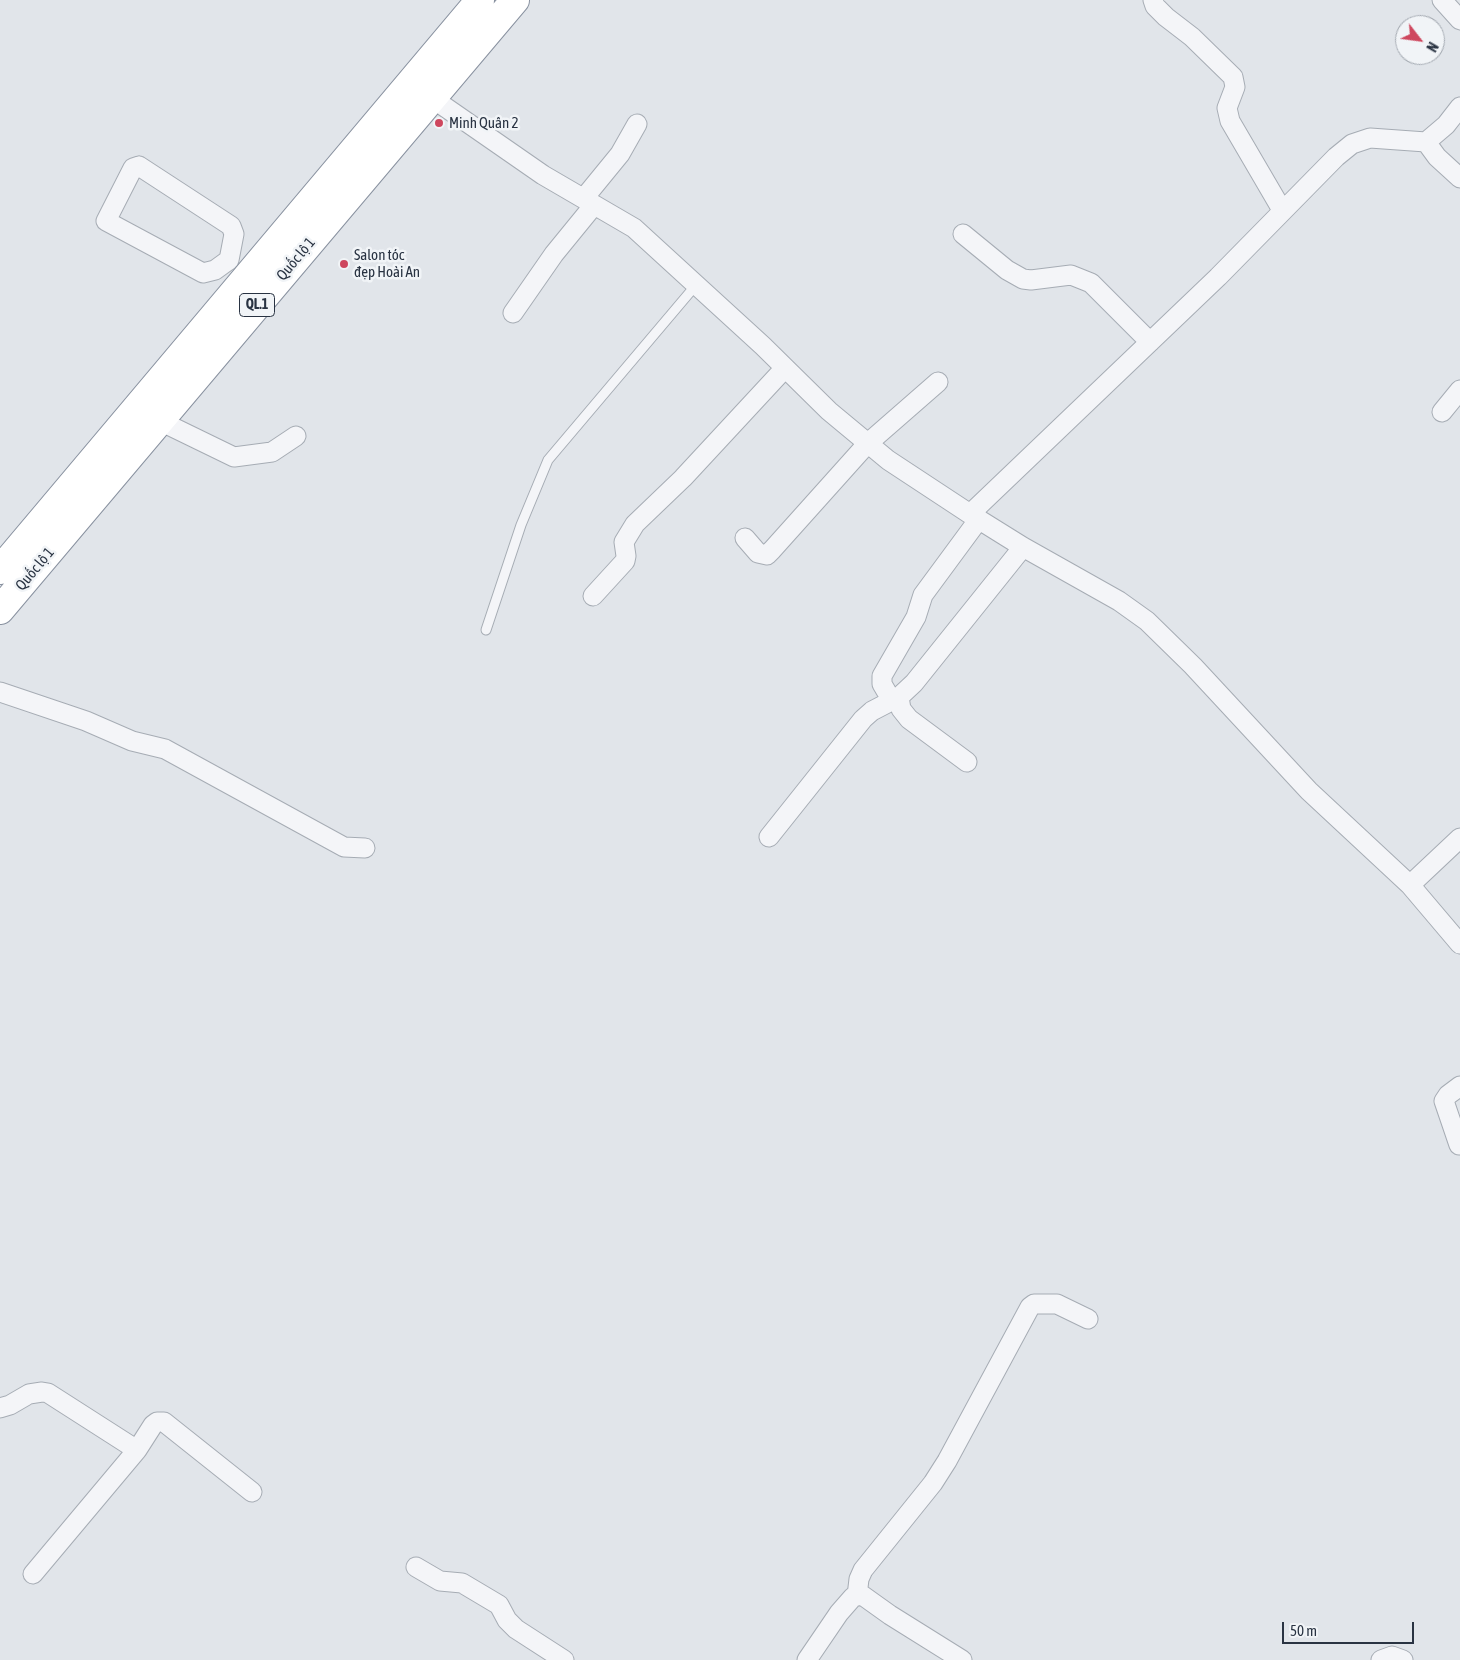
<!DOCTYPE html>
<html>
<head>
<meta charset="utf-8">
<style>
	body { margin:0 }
	#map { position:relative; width:1460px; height:1660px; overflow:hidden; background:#e1e5ea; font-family:"Asap Condensed",sans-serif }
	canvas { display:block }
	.north { position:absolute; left:1395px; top:15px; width:50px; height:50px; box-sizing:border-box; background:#f1f4f7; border:1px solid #a1a7af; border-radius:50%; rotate:120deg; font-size:14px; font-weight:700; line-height:20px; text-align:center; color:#293342 }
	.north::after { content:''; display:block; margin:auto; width:18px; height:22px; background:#ce475e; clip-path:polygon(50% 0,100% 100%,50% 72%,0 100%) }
	.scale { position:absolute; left:1282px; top:1622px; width:132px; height:22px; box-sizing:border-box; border:2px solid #293342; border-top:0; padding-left:6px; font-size:15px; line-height:18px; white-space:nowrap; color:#293342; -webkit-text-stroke:4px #f1f4f7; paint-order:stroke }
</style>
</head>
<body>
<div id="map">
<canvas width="1460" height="1660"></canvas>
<div class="north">N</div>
<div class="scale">50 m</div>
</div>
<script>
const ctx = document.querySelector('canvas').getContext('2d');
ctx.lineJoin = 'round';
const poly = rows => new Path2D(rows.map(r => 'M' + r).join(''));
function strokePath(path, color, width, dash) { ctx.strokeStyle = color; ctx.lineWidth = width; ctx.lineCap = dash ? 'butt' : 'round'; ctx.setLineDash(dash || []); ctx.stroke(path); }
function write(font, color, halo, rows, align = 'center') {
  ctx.font = font + ' "Asap Condensed",sans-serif'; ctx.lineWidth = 5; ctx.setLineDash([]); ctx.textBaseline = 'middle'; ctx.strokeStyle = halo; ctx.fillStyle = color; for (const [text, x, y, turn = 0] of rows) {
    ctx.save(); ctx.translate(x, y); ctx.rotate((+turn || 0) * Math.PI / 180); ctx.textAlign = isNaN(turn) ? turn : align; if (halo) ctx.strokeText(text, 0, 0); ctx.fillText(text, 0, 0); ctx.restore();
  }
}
const lane = poly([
	[486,630,521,525,548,460,696,285]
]);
const street = poly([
	[1153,0,1155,6,1166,17,1192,37,1233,77,1235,87,1227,108,1230,121,1282,210],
	[1442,0,1460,20],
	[432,98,543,175,634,228,763,346,829,411,888,460,970,514,1023,547,1119,601,1147,621,1193,666,1309,791,1410,885,1460,944],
	[1426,142,1437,157,1460,178],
	[139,166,231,226,234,234,229,260,226,262,215,270,203,273,106,221,133,168,139,166],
	[584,198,620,154,637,124],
	[963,234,1007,270,1023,279,1031,280,1071,275,1091,283,1150,342],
	[513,313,554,254,594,205],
	[1442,412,1460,390],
	[160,421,234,457,272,452,296,436],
	[970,514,1218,277,1336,157,1352,144,1370,138,1426,142,1446,125,1460,107],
	[745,538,758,553,767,555,772,550,867,444,938,382],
	[593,596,625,561,626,556,624,542,635,524,683,478,785,368],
	[0,692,86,721,132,741,165,749,344,847,365,848],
	[899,697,901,709,909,719,967,762],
	[892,701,882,684,882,676,916,617,923,595,979,519],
	[769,837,863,719,872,711,899,697,914,683,1023,547],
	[1410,885,1460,838],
	[1459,1145,1444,1101,1448,1095,1460,1086],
	[0,1408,10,1405,29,1394,42,1392,48,1393,137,1450,153,1425,157,1422,164,1422,252,1492],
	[416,1567,440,1581,462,1583,499,1605,507,1620,516,1629,564,1660],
	[33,1574,137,1450],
	[857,1596,859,1579,863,1570,933,1483,947,1461,1030,1307,1034,1304,1057,1304,1088,1319],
	[807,1660,839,1613,853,1597,862,1595,890,1615,962,1660],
	[1381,1660,1392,1656,1403,1660]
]);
const highway = poly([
	[0,570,480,0],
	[0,610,515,0]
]);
const markers = [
	[439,123,5,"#ce475e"],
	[344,264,5,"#ce475e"]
];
const shields = [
	[257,305,35]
];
const shieldNames = [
	["QL.1",257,305]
];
const poiNames = [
	["Minh Quân 2",449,123],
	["Salon tóc",354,255],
	["đẹp Hoài An",354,272]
];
const streetNames = [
	["Quốc lộ 1",296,259,-50],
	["Quốc lộ 1",35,569,-50]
];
strokePath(lane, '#a6acb4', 11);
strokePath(street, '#a6acb4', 21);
strokePath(highway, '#8992a0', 30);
strokePath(lane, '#f4f5f8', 9);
strokePath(street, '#f4f5f8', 19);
strokePath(highway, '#fff', 28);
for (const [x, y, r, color] of markers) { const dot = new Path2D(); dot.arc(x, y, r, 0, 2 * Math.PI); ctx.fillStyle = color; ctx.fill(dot); strokePath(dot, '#f1f4f7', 2); }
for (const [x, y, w] of shields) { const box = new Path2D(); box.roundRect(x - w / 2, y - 11.5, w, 23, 4); ctx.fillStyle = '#f1f4f7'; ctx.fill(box); strokePath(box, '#293342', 1); }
write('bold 14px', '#293342', null, shieldNames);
write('15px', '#293342', '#f1f4f7', poiNames, 'left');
write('15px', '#293342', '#f1f4f7', streetNames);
</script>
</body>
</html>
